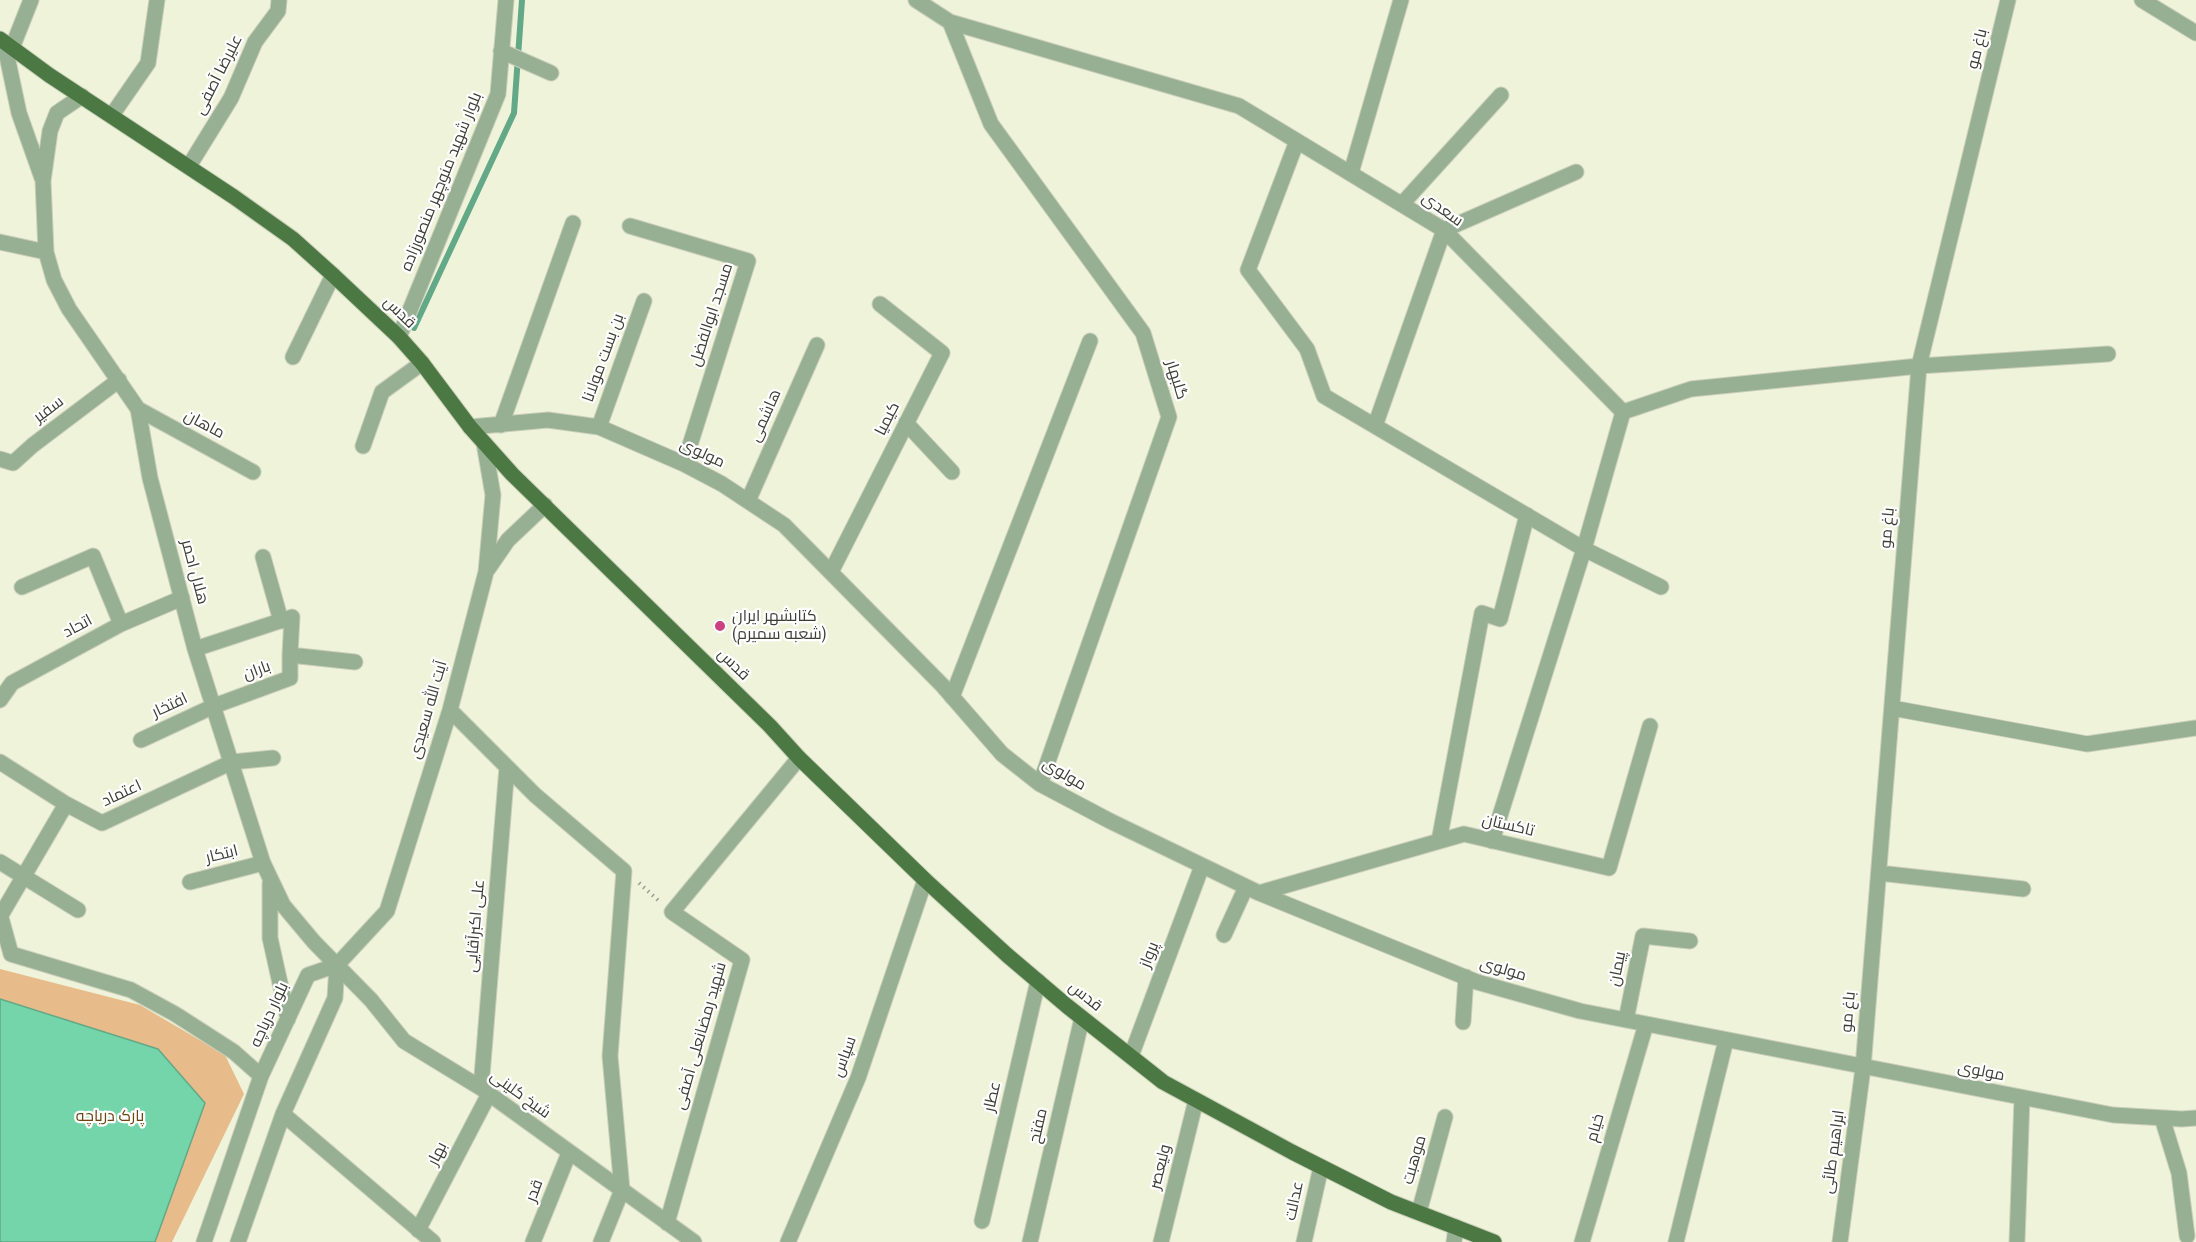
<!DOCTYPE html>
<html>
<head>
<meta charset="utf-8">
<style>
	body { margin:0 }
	canvas { display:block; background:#eef3da }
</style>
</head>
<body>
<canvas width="2196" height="1242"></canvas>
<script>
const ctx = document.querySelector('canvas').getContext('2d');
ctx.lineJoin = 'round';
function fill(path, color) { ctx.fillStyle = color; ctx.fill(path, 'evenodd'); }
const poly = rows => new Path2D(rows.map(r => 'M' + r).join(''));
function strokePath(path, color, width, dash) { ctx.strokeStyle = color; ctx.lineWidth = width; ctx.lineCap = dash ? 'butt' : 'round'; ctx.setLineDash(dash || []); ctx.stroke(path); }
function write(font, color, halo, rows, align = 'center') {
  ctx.font = font + ' "Roboto Condensed",Cairo,sans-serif'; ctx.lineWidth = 4.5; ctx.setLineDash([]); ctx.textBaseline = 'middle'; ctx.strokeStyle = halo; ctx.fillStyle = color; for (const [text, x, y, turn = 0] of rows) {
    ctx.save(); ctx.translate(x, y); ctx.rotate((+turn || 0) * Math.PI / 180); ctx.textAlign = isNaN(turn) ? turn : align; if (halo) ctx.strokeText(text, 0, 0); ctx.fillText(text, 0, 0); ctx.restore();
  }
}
const green = poly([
	[0,969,140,1005,225,1055,244,1094,172,1242,0,1242]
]);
const water = poly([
	[0,999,158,1049,205,1103,155,1242,0,1242,0,999]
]);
const stream = poly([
	[414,328,514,113,522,0]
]);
const path = poly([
	[639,883,660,902]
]);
const minor = poly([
	[916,0,950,22,1239,106,1444,230,1623,412,1691,389,1919,366,2108,354],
	[2142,0,2196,33],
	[950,22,991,124,1143,333,1169,417,1040,784],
	[4,42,19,113,42,178],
	[12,48,31,0],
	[501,51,551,73],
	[82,96,57,113,50,131,43,181,46,252,54,280,69,309,138,409,150,478,195,649,263,863,283,905,314,942,371,1000,404,1041,481,1088,694,1242],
	[112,115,148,63,157,0],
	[1297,141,1248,270,1307,349,1324,396,1584,549,1661,587],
	[189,166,231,98,255,42,278,11,279,0],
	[1351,173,1401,0],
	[1402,204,1501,95],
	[630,226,748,261,684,464],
	[0,242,46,252],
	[399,337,498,94,506,0],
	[293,357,333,275],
	[138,409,253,472],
	[906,423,952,472],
	[501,425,573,223],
	[1375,426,1444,230,1576,172],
	[470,427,548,420,599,427,684,464,722,484,784,525,942,685,1002,754,1040,784,1110,821,1259,893,1477,982,1580,1011,2113,1115,2182,1119,2196,1118],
	[599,427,644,301],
	[363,446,382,392,422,363],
	[0,459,13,463,33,445,119,380],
	[748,501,817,345],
	[263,557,281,621],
	[488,569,508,540,545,505],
	[831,572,942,353,880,304],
	[22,587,93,556,121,624],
	[195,649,292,617,290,655,355,662],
	[952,697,1090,341],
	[0,700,12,683,121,624,182,598],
	[1892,708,2087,744,2196,728],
	[450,710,535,795,624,871,610,1056,622,1190,601,1242],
	[141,740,214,706,290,678,290,655],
	[0,762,66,804,102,823,232,762,273,758],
	[1439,841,1482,613,1500,619,1527,515],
	[1492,841,1584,549,1623,412],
	[0,862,78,910],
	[1879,873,2023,889],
	[190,882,263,863],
	[270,883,270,938,288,1019],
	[1259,893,1464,834,1609,868,1650,726],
	[0,914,11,954,131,990,175,1014,234,1052,261,1076],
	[1,915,66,804],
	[1224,935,1246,887],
	[1626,1020,1643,936,1690,941],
	[1463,1022,1466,977],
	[1131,1056,1202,866],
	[481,1088,507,767],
	[283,1114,433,1242],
	[2162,1118,2179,1173,2187,1236],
	[1419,1212,1445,1117],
	[982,1221,1038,981],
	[667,1223,742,960,672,912,799,758],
	[418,1230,489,1094],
	[204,1242,261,1076,308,975,337,965,387,911,450,710,486,572,493,495,484,443],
	[238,1242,283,1114,335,998,337,965],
	[533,1242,569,1153],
	[788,1242,858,1078,925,880],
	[1030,1242,1082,1018],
	[1161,1242,1196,1100],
	[1304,1242,1321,1167],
	[1454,1242,1456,1227],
	[1582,1242,1646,1024],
	[1676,1242,1726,1040],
	[1840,1242,1863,1068,1919,366,2008,0],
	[2017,1242,2022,1098]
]);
const major = poly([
	[0,39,49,75,234,197,293,239,333,275,399,337,422,363,470,427,512,474,770,726,799,758,925,880,1007,955,1067,1006,1163,1082,1292,1152,1391,1202,1494,1242]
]);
const markers = [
	[720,626,6,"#cb427e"]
];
const streetNames = [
	["باغ مو",1978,49,-76],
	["علیرضا آصفی",219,75,-63],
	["بلوار شهید منوچهر منصورزاده",442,182,-68],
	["سعدی",1442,210,36],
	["قدس",399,313,44],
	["مسجد ابوالفضل",712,315,-72],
	["بن بست مولانا",604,358,-70],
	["گلبهار",1176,380,73],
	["سفیر",49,410,-37],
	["هاشمی",766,416,-66],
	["کیمیا",888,419,-63],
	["ماهان",204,425,28],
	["مولوی",702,454,25],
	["باغ مو",1888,528,-85],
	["هلال احمر",194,572,75],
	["اتحاد",78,627,-28],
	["قدس",733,665,44],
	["باران",257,671,-20],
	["افتخار",170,706,-25],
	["آیت الله سعیدی",429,710,-74],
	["مولوی",1064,775,31],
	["اعتماد",122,794,-25],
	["تاکستان",1508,826,13],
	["ابتکار",222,855,-14],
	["علی اکبرآقایی",476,926,-85],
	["پرواز",1150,955,-69],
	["پیمان",1618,969,-79],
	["مولوی",1503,970,17],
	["قدس",1085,997,39],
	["باغ مو",1849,1012,-85],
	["بلوار دریاچه",270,1015,-65],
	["شهید رمضانعلی آصفی",701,1036,-74],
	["سپاس",845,1057,-70],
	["مولوی",1981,1072,11],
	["شیخ کلینی",520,1095,36],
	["عطار",993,1097,-77],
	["مفتح",1039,1126,-77],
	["خیام",1596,1128,-74],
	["ابراهیم طائی",1834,1152,-82],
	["بهار",438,1154,-63],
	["موهبت",1415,1160,-74],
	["ولیعصر",1161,1167,-76],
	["قدر",535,1191,-69],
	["عدالت",1295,1201,-78]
];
const poiNames = [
	["کتابشهر ایران",732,617],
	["(شعبه سمیرم)",732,635]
];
const parkNames = [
	["پارک دریاچه",110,1117]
];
fill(green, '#e7bb8a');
fill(water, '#74d5ab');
strokePath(water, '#63a887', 1.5);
strokePath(stream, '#63a887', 6);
strokePath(minor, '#cacfb9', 17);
strokePath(major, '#cacfb9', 17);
strokePath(path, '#9da08e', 4, [1.5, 4.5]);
strokePath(minor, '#97af92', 15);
strokePath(major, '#4c7843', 15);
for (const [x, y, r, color] of markers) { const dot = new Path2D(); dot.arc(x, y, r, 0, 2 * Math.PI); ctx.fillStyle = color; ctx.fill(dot); strokePath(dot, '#fff', 2); }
write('16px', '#3c3e34', '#fff', streetNames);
write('16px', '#3c3e34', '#fff', poiNames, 'left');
write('16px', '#6b440e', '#fff', parkNames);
</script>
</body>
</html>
